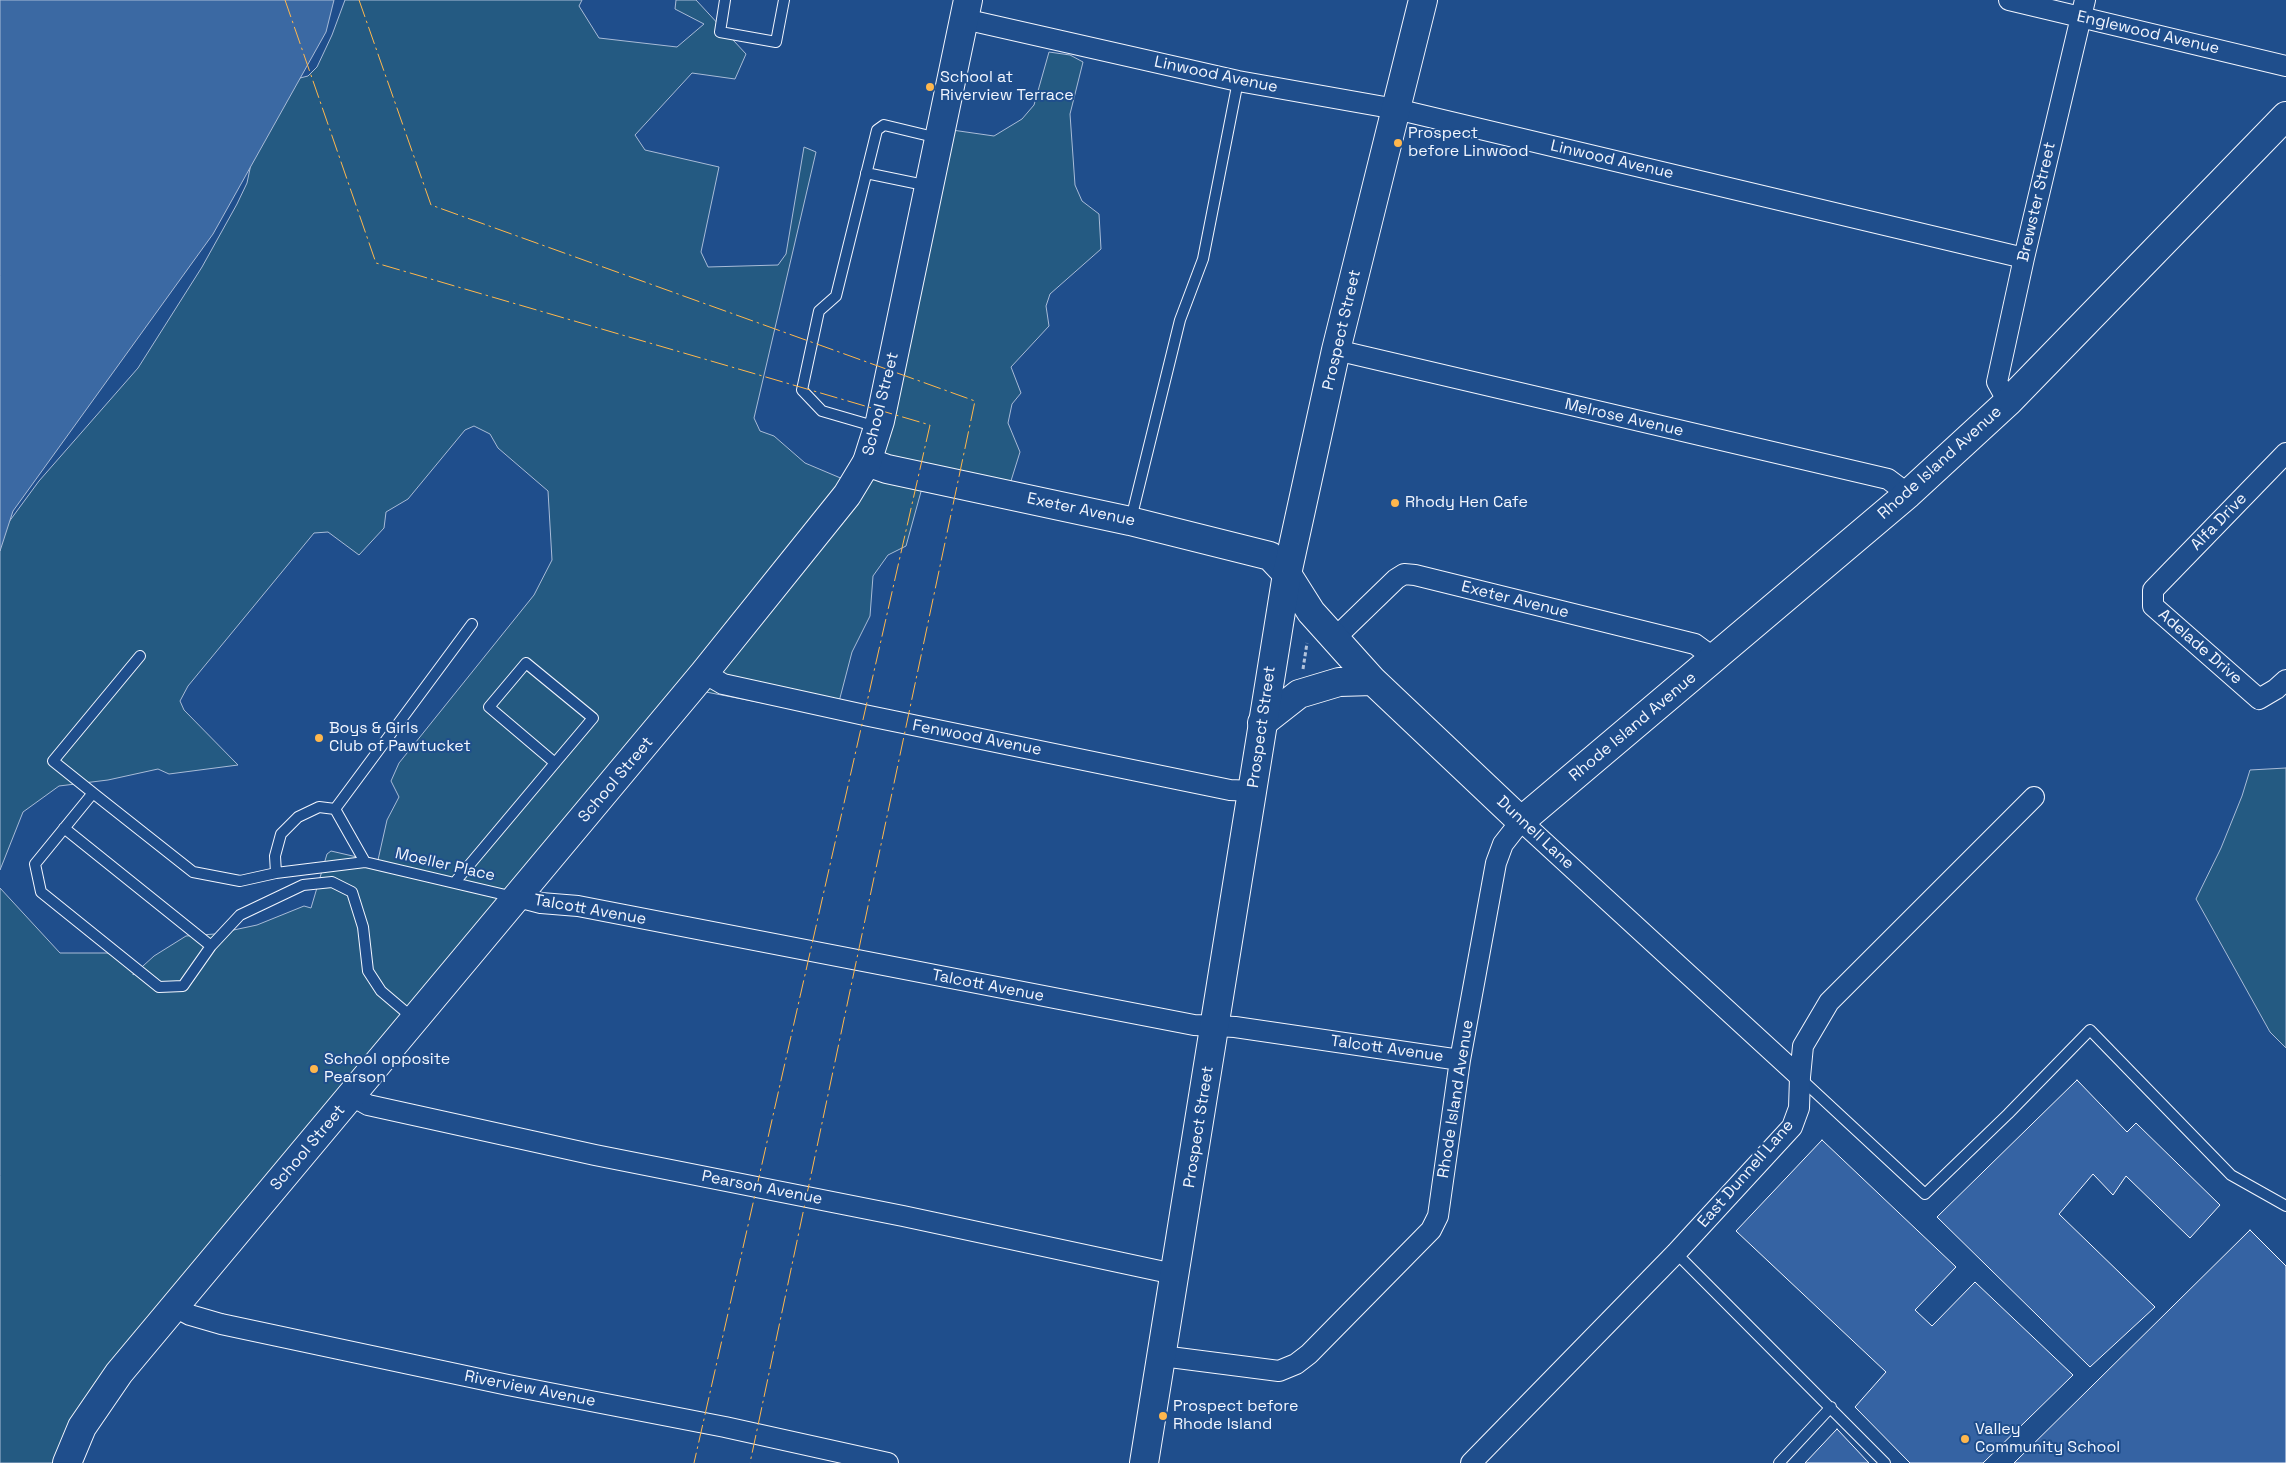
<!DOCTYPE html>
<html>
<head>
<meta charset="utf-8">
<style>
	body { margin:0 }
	canvas { display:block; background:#1f4e8c }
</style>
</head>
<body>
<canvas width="2286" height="1463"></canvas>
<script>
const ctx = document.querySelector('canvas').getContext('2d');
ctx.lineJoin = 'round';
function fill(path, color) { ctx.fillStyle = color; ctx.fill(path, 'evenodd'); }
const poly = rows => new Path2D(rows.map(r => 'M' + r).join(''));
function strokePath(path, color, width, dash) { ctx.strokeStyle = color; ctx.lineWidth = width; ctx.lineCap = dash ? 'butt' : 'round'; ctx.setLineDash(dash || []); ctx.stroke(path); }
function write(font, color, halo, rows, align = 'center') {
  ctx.font = font + ' "Space Grotesk",sans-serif'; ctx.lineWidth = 4; ctx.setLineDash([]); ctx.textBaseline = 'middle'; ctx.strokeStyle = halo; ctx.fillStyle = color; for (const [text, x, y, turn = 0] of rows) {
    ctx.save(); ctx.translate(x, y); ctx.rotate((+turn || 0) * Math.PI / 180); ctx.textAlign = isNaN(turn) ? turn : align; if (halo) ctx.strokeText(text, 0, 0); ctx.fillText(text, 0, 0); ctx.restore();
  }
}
const green = poly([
	[345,0,582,0,579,6,599,38,677,47,704,24,675,9,676,0,696,0,746,54,735,79,692,73,635,135,645,150,719,167,701,252,708,267,778,265,786,254,804,147,816,152,754,418,760,431,774,436,805,463,850,482,860,471,938,128,994,136,1022,119,1034,105,1049,52,1070,55,1083,62,1070,114,1075,185,1082,201,1099,214,1101,249,1050,294,1046,306,1049,326,1011,367,1021,393,1012,404,1008,423,1020,452,1005,500,922,488,906,546,888,555,873,576,870,616,852,652,835,717,706,692,699,688,346,1101,67,1463,0,1463,0,888,60,953,107,953,135,965,133,975,154,956,186,936,215,934,257,925,304,906,311,908,327,854,331,851,370,860,378,860,387,820,399,797,391,781,399,763,534,595,552,560,548,491,498,448,490,434,474,426,465,430,408,499,386,512,384,528,359,555,328,532,314,533,188,686,180,701,184,710,238,765,169,774,158,769,108,780,59,786,23,812,0,870,0,534,39,481,138,368,202,267,237,204,247,183,251,164,296,79,308,76,317,67,332,35,345,0],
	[2286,768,2286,1048,2270,1032,2196,899,2221,848,2242,796,2250,770,2286,768]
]);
const water = poly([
	[0,0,334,0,326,32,213,234,13,511,0,551,0,0]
]);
const building = poly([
	[2077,1080,2127,1132,2136,1123,2220,1205,2190,1238,2126,1176,2113,1195,2093,1174,2059,1214,2155,1307,2090,1367,1937,1217,2077,1080],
	[1822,1140,1956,1267,1915,1310,1932,1326,1975,1282,2073,1375,1983,1463,1910,1463,1855,1407,1886,1372,1736,1231,1822,1140],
	[2250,1230,2286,1266,2286,1463,2014,1463,2250,1230],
	[1837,1429,1869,1463,1805,1463,1837,1429]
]);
const path = poly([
	[1303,669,1307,643]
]);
const lane = poly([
	[725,0,720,32,776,42,784,0],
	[866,173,929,186],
	[877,427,822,411,802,390,819,311,836,296,877,130,884,125,938,138],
	[1131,519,1180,320,1203,259,1238,81],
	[93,793,53,761,140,656],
	[335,809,472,624],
	[335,809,365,862],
	[64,828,211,946],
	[276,873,275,856,281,834,298,817,319,807,335,809],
	[455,882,555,763,593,718,526,663,489,707,555,763],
	[414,1019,381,991,368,971,363,927,352,892,332,882,303,885,240,915,211,946,183,986,159,987,41,892,35,864,93,793,193,872,240,881,276,873,365,862,514,897],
	[1800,1078,1925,1194,2008,1114,2090,1030,2231,1175,2286,1206],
	[1676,1253,1885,1463],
	[1779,1463,1831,1407]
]);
const street = poly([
	[2009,0,2286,66],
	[964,19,1238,81,1396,109,2024,258],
	[1336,350,1888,479,1908,494],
	[2008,402,1997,382,2024,258,2085,0],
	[2286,453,2153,590,2153,606,2259,699,2276,689,2286,680],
	[1335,638,1396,579,1404,574,1415,575,1695,644,1714,658],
	[704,673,723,684,869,716,1230,790,1253,791],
	[518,897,541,903,578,906,1194,1025,1235,1027,1460,1060],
	[352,1096,368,1105,595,1155,903,1216,1174,1274],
	[175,1307,190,1315,221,1324,508,1385,725,1427,888,1463],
	[1162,1356,1279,1371,1296,1364,1309,1354,1431,1230,1438,1216,1460,1060,1496,863,1503,844,1521,821,1800,1077],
	[1471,1463,1676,1253,1792,1127,1799,1108,1800,1077,1803,1046,1829,1002,2034,797]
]);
const secondary = poly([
	[867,462,887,469,1130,521,1270,556,1287,574,1311,612,1373,681,1521,821,1908,494,2008,402,2286,116],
	[1262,723,1299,694,1339,682,1373,681]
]);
const primary = poly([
	[67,1463,82,1427,119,1373,704,673,847,495,867,462,880,421,968,0],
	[1144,1463,1287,574,1336,350,1423,0]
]);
const power = poly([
	[285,0,376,263,930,425,694,1463],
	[359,0,431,205,975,401,750,1463]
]);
const markers = [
	[930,87,5,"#ffb74d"],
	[1398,143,5,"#ffb74d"],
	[1395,503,5,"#ffb74d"],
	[319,738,5,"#ffb74d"],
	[314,1069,5,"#ffb74d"],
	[1163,1416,5,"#ffb74d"],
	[1965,1439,5,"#ffb74d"]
];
const streetNames = [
	["Englewood Avenue",2148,33,13],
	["Linwood Avenue",1216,75,12],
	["Linwood Avenue",1612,160,13],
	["Brewster Street",2037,202,-77],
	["Prospect Street",1342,330,-77],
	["School Street",881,404,-76],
	["Melrose Avenue",1624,418,13],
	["Rhode Island Avenue",1940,463,-42],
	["Exeter Avenue",1081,510,12],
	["Alfa Drive",2219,522,-46],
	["Exeter Avenue",1515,600,14],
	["Adelade Drive",2200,647,41],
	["Prospect Street",1262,727,-82],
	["Rhode Island Avenue",1633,727,-40],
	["Fenwood Avenue",977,738,11],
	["School Street",616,780,-50],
	["Dunnell Lane",1535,833,43],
	["Moeller Place",445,865,13],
	["Talcott Avenue",590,910,10],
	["Talcott Avenue",988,986,11],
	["Talcott Avenue",1387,1049,8],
	["Rhode Island Avenue",1456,1099,-81],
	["Prospect Street",1199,1127,-81],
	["School Street",308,1148,-50],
	["East Dunnell Lane",1746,1174,-49],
	["Pearson Avenue",762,1188,11],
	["Riverview Avenue",530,1389,11]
];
const poiNames = [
	["School at",940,78],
	["Riverview Terrace",940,96],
	["Prospect",1408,134],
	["before Linwood",1408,152],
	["Rhody Hen Cafe",1405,503],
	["Boys & Girls",329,729],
	["Club of Pawtucket",329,747],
	["School opposite",324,1060],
	["Pearson",324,1078],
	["Prospect before",1173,1407],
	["Rhode Island",1173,1425],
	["Valley",1975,1430],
	["Community School",1975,1448]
];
fill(green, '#245a82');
strokePath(green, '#a8bbd7', 1);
fill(water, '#3b69a3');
strokePath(water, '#a8bbd7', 1);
fill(building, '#3563a3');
strokePath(building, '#f2f6ff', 1);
strokePath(lane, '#f2f6ff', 12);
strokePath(street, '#f2f6ff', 22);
strokePath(secondary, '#f2f6ff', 30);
strokePath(primary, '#f2f6ff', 30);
strokePath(path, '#b3c4dc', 3, [4, 2.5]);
strokePath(lane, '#1f4e8c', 10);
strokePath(street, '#1f4e8c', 20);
strokePath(secondary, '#1f4e8c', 28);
strokePath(primary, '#1f4e8c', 28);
strokePath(power, '#ffb74d', 1, [18, 4, 2.5, 4]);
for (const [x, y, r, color] of markers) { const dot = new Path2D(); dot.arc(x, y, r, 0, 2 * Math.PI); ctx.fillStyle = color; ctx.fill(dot); strokePath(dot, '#1f4e8c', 2); }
write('16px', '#f2f6ff', '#1f4e8c', streetNames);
write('16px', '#f2f6ff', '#1f4e8c', poiNames, 'left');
</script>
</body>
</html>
